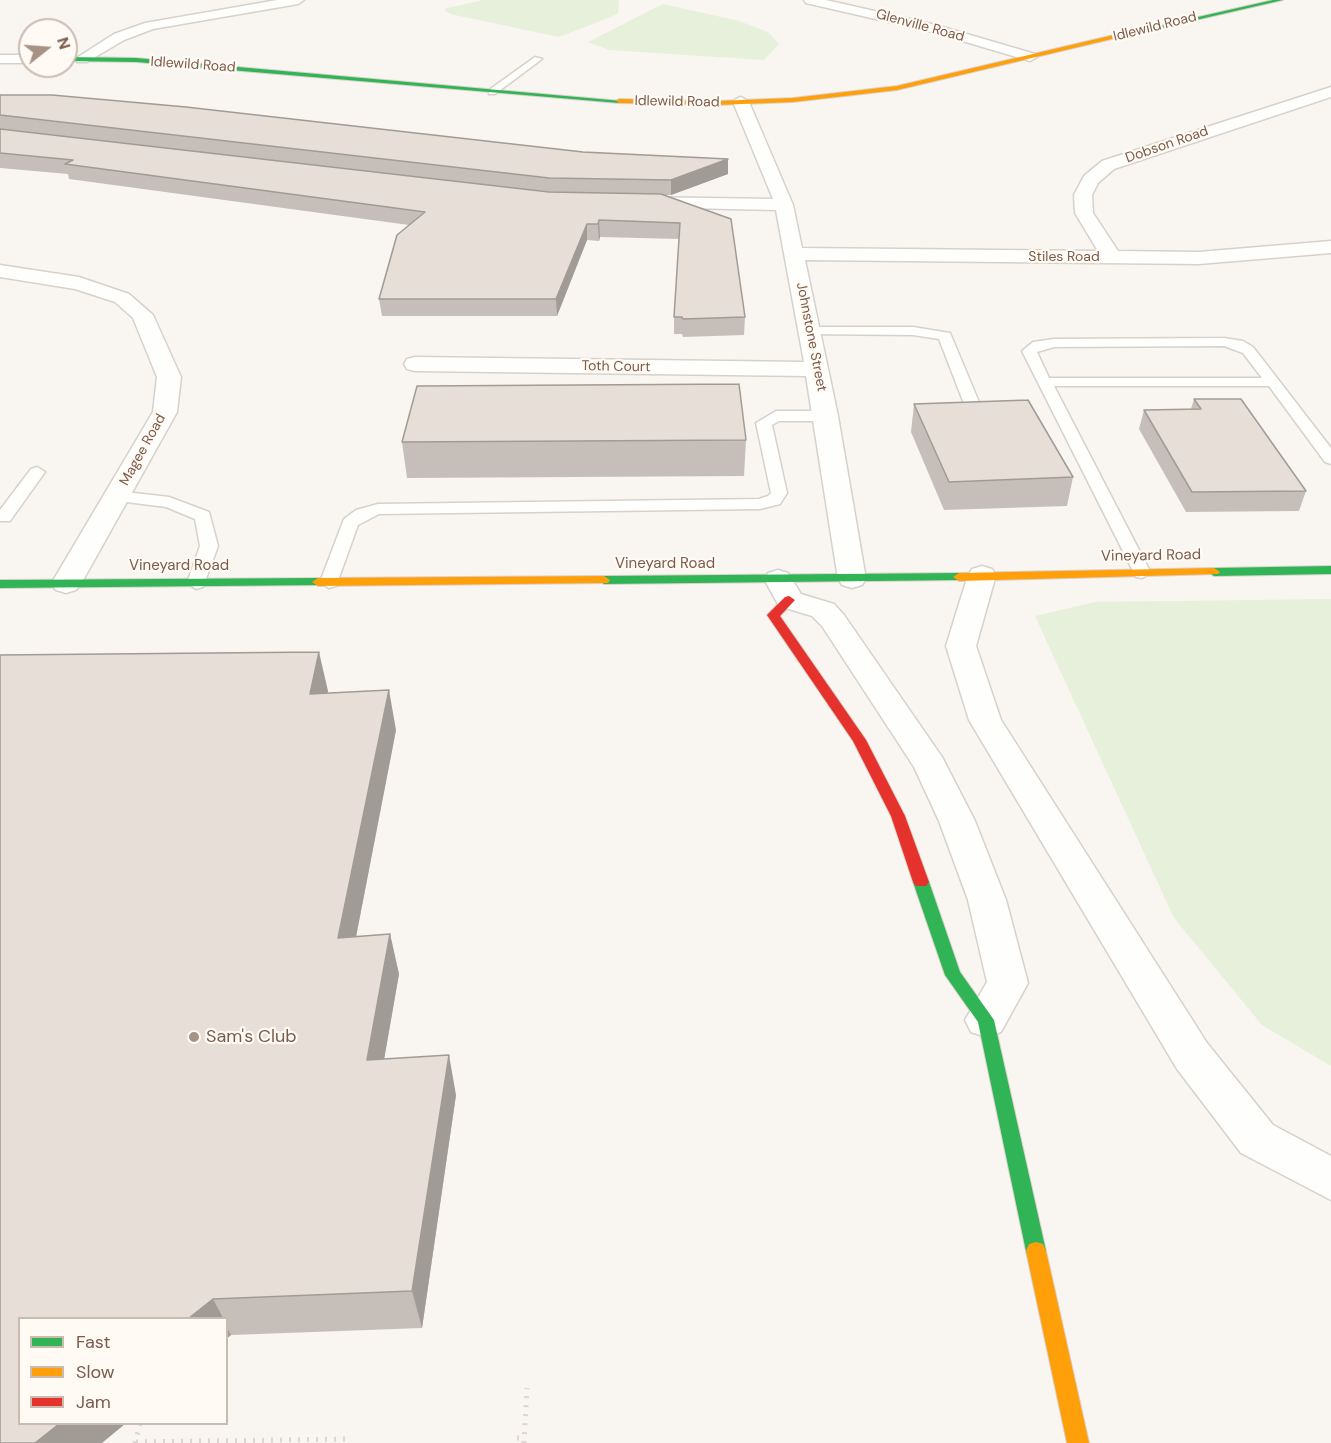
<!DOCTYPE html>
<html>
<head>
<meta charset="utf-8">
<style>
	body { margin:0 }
	#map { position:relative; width:1331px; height:1443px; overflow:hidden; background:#f9f5f0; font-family:"DM Sans",sans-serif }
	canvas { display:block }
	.legend { position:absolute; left:18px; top:1317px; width:210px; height:108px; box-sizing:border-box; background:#fffaf3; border:2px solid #cabbb1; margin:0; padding:8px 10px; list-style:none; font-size:18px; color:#7a5c4d }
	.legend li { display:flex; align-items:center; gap:12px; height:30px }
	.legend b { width:30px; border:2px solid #cabbb1 }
	.north { position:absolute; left:18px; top:18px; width:60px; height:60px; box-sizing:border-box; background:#fffaf3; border:2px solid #cabbb1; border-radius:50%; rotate:73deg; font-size:16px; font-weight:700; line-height:24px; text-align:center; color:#7a5c4d }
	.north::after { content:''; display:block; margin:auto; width:21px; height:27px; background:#a69286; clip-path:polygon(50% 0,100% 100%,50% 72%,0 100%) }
</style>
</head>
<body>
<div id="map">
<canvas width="1331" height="1443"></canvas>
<ul class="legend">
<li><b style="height:8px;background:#30b455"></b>Fast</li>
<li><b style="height:8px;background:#ff9f0a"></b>Slow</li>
<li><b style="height:8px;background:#e5322d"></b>Jam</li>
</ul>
<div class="north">N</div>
</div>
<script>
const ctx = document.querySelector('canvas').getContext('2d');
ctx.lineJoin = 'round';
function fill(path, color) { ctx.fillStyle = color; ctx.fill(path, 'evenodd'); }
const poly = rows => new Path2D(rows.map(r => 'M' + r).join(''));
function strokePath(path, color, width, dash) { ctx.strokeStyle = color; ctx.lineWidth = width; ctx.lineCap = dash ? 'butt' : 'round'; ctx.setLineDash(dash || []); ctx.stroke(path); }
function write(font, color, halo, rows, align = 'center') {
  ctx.font = font + ' "DM Sans",sans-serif'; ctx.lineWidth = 4.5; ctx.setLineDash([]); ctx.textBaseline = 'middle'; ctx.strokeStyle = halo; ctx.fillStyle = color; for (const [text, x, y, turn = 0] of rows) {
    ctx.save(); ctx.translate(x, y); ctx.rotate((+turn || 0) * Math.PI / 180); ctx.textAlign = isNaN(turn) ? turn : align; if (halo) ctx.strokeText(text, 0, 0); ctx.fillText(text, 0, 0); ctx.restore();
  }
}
const green = poly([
	[483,0,619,0,618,14,559,37,450,14,444,9],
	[663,4,739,21,768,32,779,44,764,60,609,50,588,42],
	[1331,599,1331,1066,1262,1025,1174,918,1035,616,1095,602]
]);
const path = poly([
	[517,1438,525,1438],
	[136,1442,350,1439],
	[135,1443,140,1424],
	[524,1443,527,1388]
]);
const lane = poly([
	[535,57,542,59,495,94,489,94,489,90,535,57],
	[810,327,913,327,950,333,984,414,976,419,968,414,939,339,913,335,805,334,803,331,810,327],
	[1224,338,1243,341,1253,347,1331,448,1331,464,1325,462,1269,386,1054,386,1151,573,1142,578,1136,577,1022,351,1033,342,1054,339,1224,338],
	[1224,346,1243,353,1262,378,1049,378,1037,352,1054,347,1224,346],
	[776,411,826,411,834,416,826,421,779,421,772,425,787,493,780,504,760,509,379,514,358,525,336,586,329,588,320,582,344,519,356,510,378,504,759,499,768,496,771,493,756,423,776,411],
	[37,467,45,472,10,521,0,521,0,510,31,469,37,467],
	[117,491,169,497,209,512,218,546,203,587,196,589,187,583,200,546,195,519,166,507,111,500,109,496,117,491]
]);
const street = poly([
	[277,0,304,0,298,4,153,29,124,40,87,62,77,62,75,59,114,34,145,23,277,0],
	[804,0,826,0,936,25,1035,54,1037,57,1030,61,932,32,806,3,804,0],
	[0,55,30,55,30,63,0,63,0,55],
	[1331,87,1331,97,1114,169,1098,183,1092,195,1093,213,1118,251,1199,252,1331,241,1331,253,1199,264,805,260,838,416,866,579,862,585,852,588,842,585,838,579,806,376,415,371,407,369,404,364,407,359,415,357,804,362,776,210,640,207,631,202,640,197,773,199,733,102,736,99,741,97,749,102,793,205,802,248,1098,251,1075,213,1074,195,1084,176,1102,161,1331,87],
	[0,265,79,277,129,294,153,315,181,377,177,412,81,584,76,590,66,593,56,590,51,584,153,412,157,377,133,318,115,302,75,289,0,277,0,265],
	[982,566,992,569,996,575,976,646,1001,720,1207,1043,1273,1125,1331,1156,1331,1200,1241,1153,1177,1069,969,720,946,646,968,575,972,569,982,566],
	[778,570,788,573,801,594,834,604,844,615,942,757,975,821,1006,900,1028,983,1001,1032,986,1037,971,1032,965,1020,987,982,968,900,939,821,914,767,822,626,812,616,779,606,764,579,768,573,778,570]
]);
const fast = poly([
	[1273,0,1283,0,1135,34,1132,32,1273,0],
	[66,57,136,58,622,101,619,103,136,62,66,61,66,57],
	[1331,566,1331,574,1214,576,1208,572,1214,568,1331,566],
	[959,573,965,577,963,580,604,584,598,580,604,576,959,573],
	[318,578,322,579,324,582,322,585,0,588,0,580,318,578],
	[921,876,926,878,929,882,960,972,994,1020,1046,1251,1043,1258,1036,1260,1029,1258,1026,1251,978,1022,945,975,913,882,916,878,921,876]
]);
const slow = poly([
	[1135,30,1137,33,897,90,793,102,717,105,619,103,616,101,619,99,717,101,793,98,897,86,1135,30],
	[1214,568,1220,572,1218,574,959,581,953,577,959,573,1214,568],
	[604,576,610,580,608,583,318,586,312,582,318,578,604,576],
	[1036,1242,1043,1244,1046,1251,1089,1443,1067,1443,1026,1251,1029,1244,1036,1242]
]);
const jam = poly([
	[789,596,795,600,780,616,866,740,905,816,929,882,926,886,916,886,913,882,891,816,853,741,767,615,785,597,789,596]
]);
const wall = poly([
	[0,95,583,152,728,159,728,174,671,195,663,195,745,317,744,335,683,337,682,334,674,334,674,317,679,239,600,237,599,241,587,240,557,316,382,316,379,299,409,225,69,179,68,174,0,168],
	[1194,399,1306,491,1299,511,1186,512,1139,429,1144,410,1191,409],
	[914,404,1073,477,1067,506,944,510,911,432],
	[746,440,744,476,407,478,402,442],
	[328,691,327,693,396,730,356,937,390,934,399,974,384,1059,456,1095,422,1328,231,1335,226,1339,226,1318,20,1318]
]);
const shadedWall = poly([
	[728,159,728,174,671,195,671,180],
	[599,220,600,237,599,241,598,224],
	[587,224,587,240,557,316,556,299],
	[319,652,328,691,319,733,310,694],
	[389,690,396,730,348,978,338,938],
	[390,934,399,974,377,1100,367,1060],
	[449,1055,456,1095,422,1328,412,1291],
	[213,1299,223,1318,189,1318],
	[226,1326,231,1335,226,1339],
	[59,1424,125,1424,102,1443,35,1443]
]);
const building = poly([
	[0,95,52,95,186,107,583,152,728,159,671,180,549,178,0,115,0,95],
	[0,129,549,192,661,194,731,219,745,317,683,319,682,317,674,317,680,223,599,220,598,224,587,224,556,299,379,299,397,235,425,212,65,164,73,160,0,153,0,129],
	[739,384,746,440,402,442,417,386,739,384],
	[1194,399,1241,399,1306,491,1192,492,1144,410,1201,409,1194,399],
	[1028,400,1073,477,949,482,914,404,1028,400],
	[319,652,310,694,389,690,338,938,390,934,367,1060,449,1055,412,1291,213,1299,189,1318,20,1318,20,1424,59,1424,35,1443,0,1443,0,655,319,652]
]);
const markers = [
	[194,1037,6,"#a69286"]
];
const farStreetnames = [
	["Glenville Road",920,26,15],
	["Idlewild Road",1155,27,-14],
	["Idlewild Road",193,65,4],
	["Idlewild Road",677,102,1],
	["Dobson Road",1167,145,-19],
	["Stiles Road",1064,257],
	["Johnstone Street",811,337,79],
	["Toth Court",616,367,1],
	["Magee Road",143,450,-61]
];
const streetNames = [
	["Vineyard Road",1151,556,-1],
	["Vineyard Road",665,564],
	["Vineyard Road",179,566]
];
const nearPoinames = [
	["Sam's Club",206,1037]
];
fill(green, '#e7f0db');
strokePath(lane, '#d7d1cb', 3);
strokePath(street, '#d7d1cb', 3);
strokePath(fast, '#d9d2cb', 2);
strokePath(slow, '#d9d2cb', 2);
strokePath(jam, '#d9d2cb', 2);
strokePath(path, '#dcd5d0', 5, [2, 7]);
fill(lane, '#fefefd');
fill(street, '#fefefd');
fill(fast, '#30b455');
fill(slow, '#ff9f0a');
fill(jam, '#e5322d');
fill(wall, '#c6bfb9');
fill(shadedWall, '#a19b96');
fill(building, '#e6ded7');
strokePath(building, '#a19b96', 1.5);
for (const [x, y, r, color] of markers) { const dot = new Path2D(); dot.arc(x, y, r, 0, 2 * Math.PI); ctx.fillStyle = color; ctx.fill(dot); strokePath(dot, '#fffaf3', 2); }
write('14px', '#7a5c4d', '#fffaf3', farStreetnames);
write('15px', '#7a5c4d', '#fffaf3', streetNames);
write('18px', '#7a5c4d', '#fffaf3', nearPoinames, 'left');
</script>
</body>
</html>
